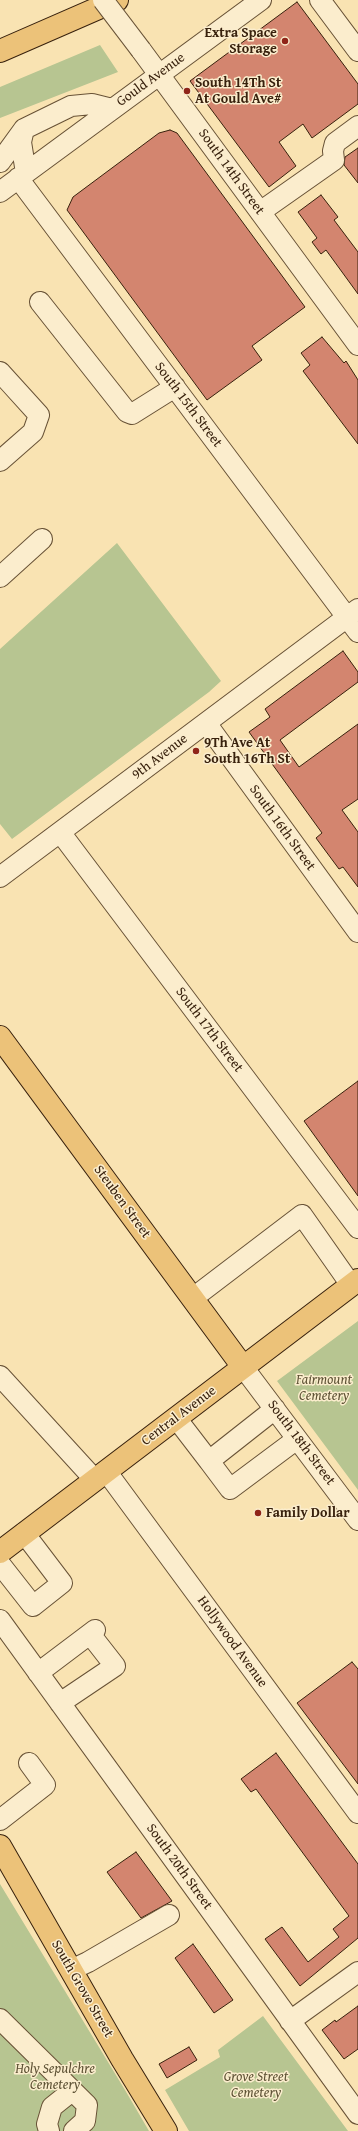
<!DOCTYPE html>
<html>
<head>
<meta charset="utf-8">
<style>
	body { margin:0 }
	canvas { display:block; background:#f9e3b2 }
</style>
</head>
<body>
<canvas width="358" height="2131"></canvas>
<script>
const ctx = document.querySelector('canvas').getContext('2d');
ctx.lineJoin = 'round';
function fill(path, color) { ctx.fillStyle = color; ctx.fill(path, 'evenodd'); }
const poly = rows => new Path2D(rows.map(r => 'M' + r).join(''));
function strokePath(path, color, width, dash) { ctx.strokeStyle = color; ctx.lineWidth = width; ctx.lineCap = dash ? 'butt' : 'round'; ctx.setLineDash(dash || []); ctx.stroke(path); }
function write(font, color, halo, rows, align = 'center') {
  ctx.font = font + ' "Gentium Book Plus",serif'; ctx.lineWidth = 3; ctx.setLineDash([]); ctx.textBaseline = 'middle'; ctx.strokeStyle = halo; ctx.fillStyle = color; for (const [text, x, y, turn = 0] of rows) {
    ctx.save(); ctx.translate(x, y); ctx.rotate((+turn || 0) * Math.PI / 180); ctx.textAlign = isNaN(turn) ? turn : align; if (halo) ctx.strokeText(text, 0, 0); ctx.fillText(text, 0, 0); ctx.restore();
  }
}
const green = poly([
	[100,45,118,72,0,118,0,87],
	[117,543,221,681,209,692,12,839,0,824,0,649],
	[358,1321,358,1490,277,1381],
	[0,1884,125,2090,149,2131,0,2131],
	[263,2016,348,2131,189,2131,165,2090,220,2057,218,2050]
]);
const building = poly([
	[297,2,358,84,358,104,312,138,303,124,279,142,296,166,269,187,190,81,297,2],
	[170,130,177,133,305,307,252,346,262,360,207,400,67,210,73,197,159,133,170,130],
	[358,148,358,183,344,165,345,157,358,148],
	[321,195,338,217,334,220,358,252,358,294,326,250,321,254,312,242,317,238,298,212,321,195],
	[322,337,344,363,346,361,358,380,358,444,303,371,310,365,301,353,322,337],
	[343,651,358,672,358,682,280,740,299,767,358,724,358,799,342,810,358,832,358,887,343,867,339,869,316,838,322,833,249,732,270,717,265,709,343,651],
	[358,1081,358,1196,304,1121,358,1081],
	[352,1662,358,1669,358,1784,297,1703,352,1662],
	[276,1753,358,1864,358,1938,300,1986,265,1939,282,1927,308,1962,339,1937,333,1929,349,1916,256,1789,251,1792,241,1779,276,1753],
	[136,1852,172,1901,141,1918,107,1872,136,1852],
	[193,1944,233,2000,214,2013,175,1958,193,1944],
	[358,2006,358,2049,344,2059,322,2030,335,2020,336,2022,358,2006],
	[189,2047,197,2060,167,2078,159,2064,189,2047]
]);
const minor = poly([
	[320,0,358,51],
	[141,50,358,345],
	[0,162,24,129],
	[26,173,21,142,24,129,71,106,92,104,112,109],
	[18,178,358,632],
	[0,192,261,0],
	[260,212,334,160,333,151,335,143,358,126],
	[40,302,127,412,132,414,175,387],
	[0,372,39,415,33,432,0,461],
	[0,577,42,539],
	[206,723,358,932],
	[60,832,358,1228],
	[0,877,358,609],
	[193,1298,302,1215,351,1285],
	[243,1367,358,1520],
	[0,1376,95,1480],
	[176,1418,209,1461,275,1409],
	[209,1461,230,1489,297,1439],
	[106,1471,358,1813],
	[0,1564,33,1606,62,1583,24,1533],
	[0,1620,358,2114],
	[38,1673,95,1630],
	[60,1703,115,1666,90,1634],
	[0,1820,45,1785,29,1763],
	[71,1970,88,1962,169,1915],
	[0,2019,87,2105,85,2121,74,2131],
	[290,2021,358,1972],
	[49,2131,47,2124,52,2107,72,2091]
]);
const major = poly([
	[0,1037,243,1367],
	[0,1552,358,1280],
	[0,1846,122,2059,166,2131]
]);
const highway = poly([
	[0,51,117,0]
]);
const minorBridge = poly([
	[103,0,141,50]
]);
const markers = [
	[285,41,4,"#8f2418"],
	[187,91,4,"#8f2418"],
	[196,751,4,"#8f2418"],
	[258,1513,4,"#8f2418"]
];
const poiNames = [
	["Extra Space",277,33,"right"],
	["Storage",277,49,"right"],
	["South 14Th St",195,83],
	["At Gould Ave#",195,99],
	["9Th Ave At",204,743],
	["South 16Th St",204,759],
	["Family Dollar",266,1513]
];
const streetNames = [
	["Gould Avenue",151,80,-36],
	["South 14th Street",231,172,54],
	["South 15th Street",188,405,53],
	["9th Avenue",160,757,-37],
	["South 16th Street",282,828,54],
	["South 17th Street",209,1030,53],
	["Steuben Street",122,1202,54],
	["Central Avenue",179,1416,-37],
	["South 18th Street",301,1443,53],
	["Hollywood Avenue",232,1642,54],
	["South 20th Street",179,1867,54],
	["South Grove Street",82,1989,60]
];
const parkNames = [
	["Fairmount",324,1380],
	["Cemetery",324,1396],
	["Holy Sepulchre",55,2069],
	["Cemetery",55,2085],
	["Grove Street",256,2077],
	["Cemetery",256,2093]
];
fill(green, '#b7c591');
fill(building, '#d3856f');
strokePath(building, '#38210d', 1);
strokePath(minor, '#685236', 22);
strokePath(major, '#38210d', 24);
strokePath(highway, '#38210d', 24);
strokePath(minor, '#fbedcd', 20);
strokePath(major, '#ecc279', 22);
strokePath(highway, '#ecc279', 22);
strokePath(minorBridge, '#685236', 22, []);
strokePath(minorBridge, '#fbedcd', 20);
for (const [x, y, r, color] of markers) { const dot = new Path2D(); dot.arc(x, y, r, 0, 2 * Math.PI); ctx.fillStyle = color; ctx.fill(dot); strokePath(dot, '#fbedcd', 1.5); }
write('bold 14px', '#38210d', '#fbedcd', poiNames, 'left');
write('14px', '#38210d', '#fbedcd', streetNames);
write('italic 14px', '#5e5235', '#fbedcd', parkNames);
</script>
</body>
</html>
